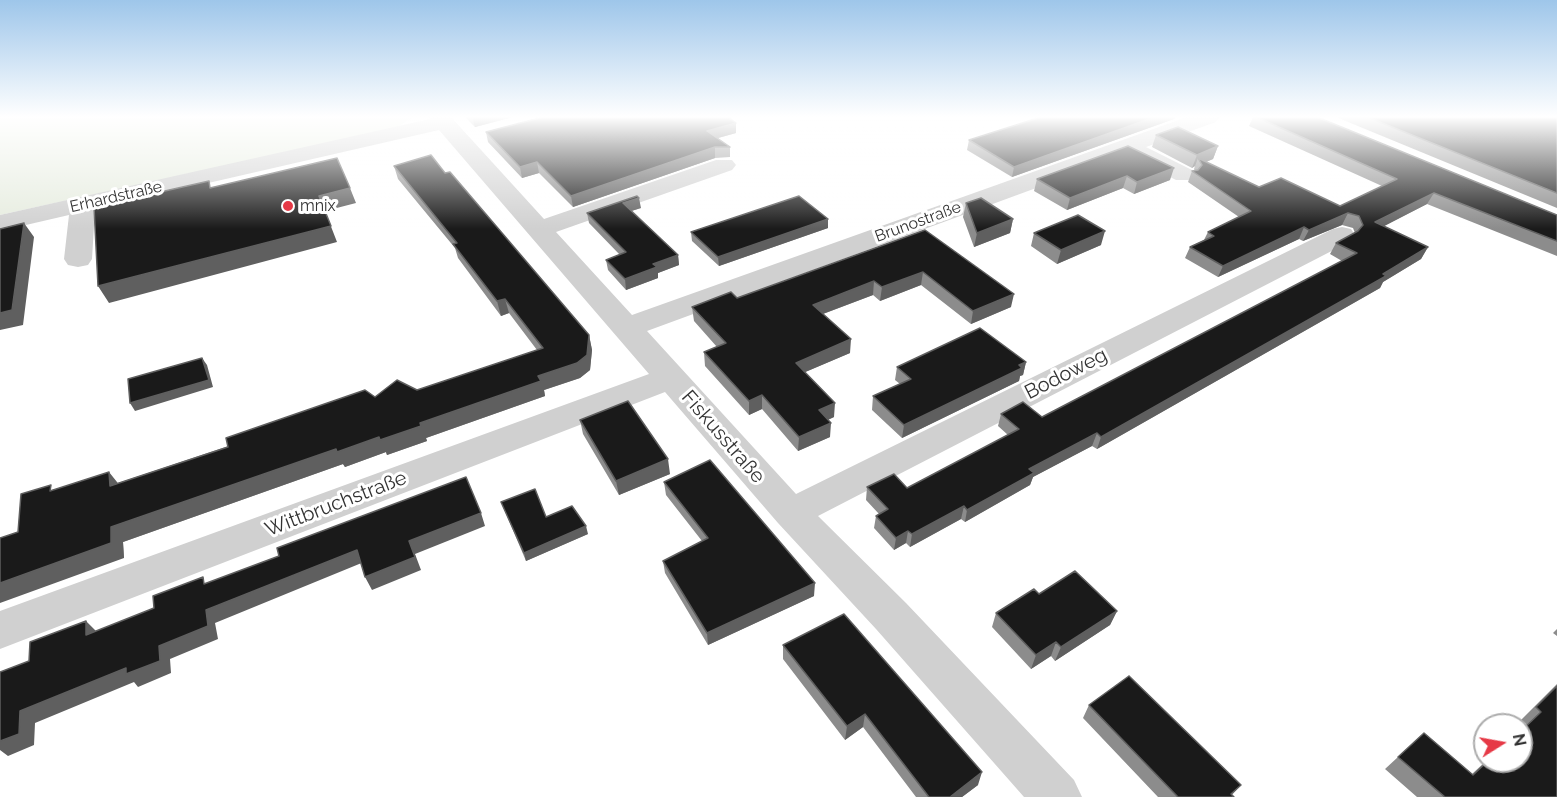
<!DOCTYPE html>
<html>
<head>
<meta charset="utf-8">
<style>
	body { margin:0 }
	#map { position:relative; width:1557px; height:797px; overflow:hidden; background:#fff; font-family:Raleway,sans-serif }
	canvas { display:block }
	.north { position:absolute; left:1473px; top:713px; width:60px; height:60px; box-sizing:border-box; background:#fff; border:2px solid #adadad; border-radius:50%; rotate:79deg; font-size:16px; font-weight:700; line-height:24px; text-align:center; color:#333 }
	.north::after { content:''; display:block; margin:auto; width:21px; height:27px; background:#e63946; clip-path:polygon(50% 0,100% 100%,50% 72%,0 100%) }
</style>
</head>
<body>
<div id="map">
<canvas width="1557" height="797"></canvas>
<div class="north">N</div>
</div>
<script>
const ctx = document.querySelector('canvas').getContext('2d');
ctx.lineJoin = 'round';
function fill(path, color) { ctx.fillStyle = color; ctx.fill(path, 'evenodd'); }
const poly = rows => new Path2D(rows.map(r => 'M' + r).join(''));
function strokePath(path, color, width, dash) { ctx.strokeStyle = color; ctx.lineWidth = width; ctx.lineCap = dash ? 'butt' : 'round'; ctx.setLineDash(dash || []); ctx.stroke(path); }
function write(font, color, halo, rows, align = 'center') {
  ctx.font = font + ' Raleway,sans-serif'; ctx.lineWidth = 6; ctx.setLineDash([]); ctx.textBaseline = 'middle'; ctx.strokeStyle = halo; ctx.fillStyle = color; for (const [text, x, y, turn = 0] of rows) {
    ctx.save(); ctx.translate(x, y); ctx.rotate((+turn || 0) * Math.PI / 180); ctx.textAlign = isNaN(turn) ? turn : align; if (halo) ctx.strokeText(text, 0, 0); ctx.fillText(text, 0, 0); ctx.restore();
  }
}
const green = poly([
	[0,117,413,117,396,128,0,215]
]);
const minor = poly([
	[428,117,451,117,544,219,716,160,732,160,736,165,732,170,556,232,632,315,1187,117,1219,117,1216,122,1146,147,1192,170,1196,175,1192,180,1176,180,1126,155,647,331,796,494,1333,229,1342,227,1351,229,1355,235,1351,241,818,516,906,603,1074,780,1082,797,1024,797,876,629,778,523,665,392,0,649,0,611,649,374,439,130,95,209,92,259,88,265,78,267,68,265,64,259,69,215,0,231,0,215,430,119,428,117]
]);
const wall = poly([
	[465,117,513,117,475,127],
	[1041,117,1175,117,1174,119,1012,177,967,150,969,140],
	[1253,117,1317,117,1557,215,1557,256,1427,204,1383,226,1428,247,1421,259,1383,282,1380,288,1097,449,1092,446,1033,477,1030,485,965,522,961,519,910,547,906,543,894,550,874,528,876,516,879,514,866,500,867,487,907,488,1008,435,998,426,1001,414,1042,417,1342,261,1330,254,1336,243,1355,233,1353,228,1342,225,1303,241,1299,239,1218,277,1185,258,1190,247,1204,240,1208,232,1239,217,1188,182,1192,171,1195,171,1194,169,1195,166,1192,168,1152,147,1156,135,1218,146,1213,159,1206,162,1259,187,1340,206,1382,186,1249,126],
	[1336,117,1557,117,1557,208],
	[486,132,736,133,718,138,730,147,730,157,715,158,573,207,539,173,522,178,488,142],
	[1128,146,1170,180,1134,194,1123,188,1067,210,1034,191,1037,179],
	[394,166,445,173,589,335,592,350,590,370,580,378,544,390,545,396,426,438,427,441,387,455,386,452,345,467,343,464,123,542,124,558,18,532,55,490,118,483,375,397,417,390,537,350,509,313,501,316,458,258,455,248,398,179],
	[966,203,1013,219,1010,233,974,247,963,217],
	[641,208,631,211,678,255,679,265,658,273,658,278,626,290,608,270,606,260,620,255,589,223,587,213],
	[828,219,828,228,719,266,692,241,691,232],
	[925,230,1011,307,971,324,921,285,880,301,873,295,823,314,850,353,805,372,834,417,828,420,830,437,798,451,762,409,749,415,705,366,704,352,717,347,694,321,692,307,737,298],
	[1034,233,1101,245,1057,264,1031,246],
	[1026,362,1023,375,1020,376,1019,381,902,438,872,410,873,396,900,384,895,380,897,367],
	[580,420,670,474,619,495,583,434],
	[664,482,814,596,708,645,665,573,663,561,702,541,666,495],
	[501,502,546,517,588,534,526,561],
	[1117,611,1110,625,1055,661,1051,656,1031,669,992,627,996,613],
	[1557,629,1557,636,1553,633],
	[783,645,978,785,962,797,916,797,863,727,845,740,783,659],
	[1557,684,1557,797,1417,797,1385,769,1424,733,1472,774,1486,761,1521,761,1521,729,1526,724,1521,720],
	[1089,705,1241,785,1232,795,1234,797,1158,797,1083,718]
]);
const shadedWall = poly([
	[472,117,513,117,475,127],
	[1155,117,1175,117,1174,119,1012,177,1014,167],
	[736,123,736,133,707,141,707,131],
	[1218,146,1213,159,1201,164,1198,158,1195,166,1192,168,1197,155],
	[715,147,715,158,573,207,571,196],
	[537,162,539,173,522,178,520,167],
	[1174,168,1170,180,1134,194,1137,182],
	[1127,176,1123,188,1067,210,1070,198],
	[350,188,356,203,325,211,337,242,109,303,98,286,319,196],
	[1434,193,1427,204,1369,234,1375,222],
	[639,198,641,208,625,213,623,203],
	[1348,213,1342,225,1303,241,1309,230],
	[828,219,828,228,719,266,718,257],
	[1013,219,1010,233,974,247,977,233],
	[24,223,34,237,23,325,0,330,0,313],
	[1304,227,1299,239,1218,277,1223,266],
	[1105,231,1101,245,1057,264,1061,250],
	[1428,247,1421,259,1383,282,1380,288,1097,449,1101,437,1383,274],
	[678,255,679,265,658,273,658,278,626,290,625,279,653,264],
	[923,272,921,285,880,301,882,287],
	[874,281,873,295,812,318,813,305],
	[1014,294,1011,307,971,324,973,311],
	[505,299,509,313,501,316,497,301],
	[589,335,592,350,590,370,580,378,544,390,545,396,426,438,427,441,387,455,386,452,345,467,343,464,123,542,124,558,0,603,0,583,111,527,336,449,420,423,538,376],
	[851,339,850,353,796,376,796,363],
	[202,358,207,365,213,387,135,411,130,403],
	[1026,362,1023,375,1020,376,1019,381,902,438,904,425],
	[762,395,762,409,749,415,749,401],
	[835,403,834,417,818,424,819,410],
	[831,423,830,437,798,451,799,437],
	[1097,433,1092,446,1033,477,1030,485,965,522,967,510,1029,469],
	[668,459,670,474,619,495,616,481],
	[109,472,121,487,110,486],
	[964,506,961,519,910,547,912,534],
	[481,513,485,526,415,554,421,570,372,590,365,577,409,541],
	[586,526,588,534,526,561,524,553],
	[908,531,906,543,894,550,896,538],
	[357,550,364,562,215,623,218,639,170,659,171,673,138,687,134,682,35,723,34,745,8,756,0,750,0,741,20,711,206,610],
	[815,583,814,596,708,645,707,633],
	[1117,611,1110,625,1055,661,1061,647],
	[86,621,98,633,86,635],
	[1056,642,1051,656,1031,669,1036,655],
	[865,714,863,727,845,740,847,726],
	[982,772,978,785,962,797,950,797]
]);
const building = poly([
	[543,117,728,117,736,123,707,131,730,147,715,147,571,196,537,162,520,167,486,132,543,117],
	[1041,117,1155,117,1014,167,969,140,1041,117],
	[1256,117,1317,117,1557,215,1557,241,1434,193,1375,222,1428,247,1383,274,1386,276,1101,437,1097,433,1029,469,1034,473,967,510,964,506,912,534,908,531,896,538,876,516,888,509,867,487,894,474,907,488,1019,429,1001,414,1023,402,1042,417,1357,253,1336,243,1358,231,1363,225,1359,216,1348,213,1309,230,1304,227,1223,266,1190,247,1214,236,1208,232,1251,211,1192,171,1198,170,1202,165,1198,158,1259,187,1281,178,1340,206,1397,179,1256,117],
	[1367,117,1557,117,1557,193,1367,117],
	[1178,127,1218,146,1197,155,1156,135,1178,127],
	[1128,146,1174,168,1137,182,1127,176,1070,198,1037,179,1128,146],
	[431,155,445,173,450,172,589,335,587,355,577,363,538,376,541,381,420,423,421,426,380,440,379,437,337,452,336,449,111,527,111,543,0,583,0,538,18,532,21,494,51,485,50,491,109,472,110,486,228,447,226,438,365,390,375,397,397,380,417,390,543,348,505,299,497,301,453,244,457,243,394,166,431,155],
	[337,158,350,188,319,196,331,226,98,286,94,207,209,181,210,188,337,158],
	[637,196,639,198,623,203,678,255,653,264,657,267,625,279,606,260,626,252,587,213,637,196],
	[799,196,828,219,718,257,691,232,799,196],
	[981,198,1013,219,977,233,966,203,981,198],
	[1078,215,1105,231,1061,250,1034,233,1078,215],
	[24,223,12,310,0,313,0,229,24,223],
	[925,230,1014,294,973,311,923,272,882,287,874,281,813,305,851,339,796,363,835,403,819,410,831,423,799,437,762,395,749,401,704,352,726,343,692,307,731,292,737,298,925,230],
	[980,328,1026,362,1019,365,1022,368,904,425,873,396,911,379,897,367,980,328],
	[202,358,209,380,130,403,128,379,202,358],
	[628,401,668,459,616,481,580,420,628,401],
	[710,460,815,583,707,633,663,561,708,538,664,482,710,460],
	[466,477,481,513,409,541,415,557,365,577,357,550,206,610,208,626,159,646,160,661,126,674,126,668,20,711,19,734,0,741,0,672,29,661,30,642,86,621,86,635,154,608,153,596,203,577,204,584,279,556,277,548,466,477],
	[535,489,546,517,572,506,586,526,524,553,501,502,535,489],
	[1075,571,1117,611,1061,647,1056,642,1036,655,996,613,1034,589,1039,594,1075,571],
	[844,614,982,772,950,797,929,797,865,714,847,726,783,645,844,614],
	[1129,676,1241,785,1231,794,1234,797,1178,797,1089,705,1129,676],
	[1557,686,1557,797,1445,797,1398,757,1424,733,1473,775,1488,761,1521,761,1521,731,1541,712,1536,707,1557,686]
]);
const markers = [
	[288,206,6,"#e63946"]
];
const farStreetnames = [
	["Erhardstraße",116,197,-13],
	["Brunostraße",918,222,-20]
];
const farPoinames = [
	["mnix",300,206]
];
const streetNames = [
	["Bodoweg",1066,374,-27],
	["Fiskusstraße",723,437,49],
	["Wittbruchstraße",336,504,-21]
];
fill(green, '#e6ecdf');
fill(minor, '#d0d0d0');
fill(wall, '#8c8c8c');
fill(shadedWall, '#5f5f5f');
fill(building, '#1a1a1a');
strokePath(building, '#5f5f5f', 1.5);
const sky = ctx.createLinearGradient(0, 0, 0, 229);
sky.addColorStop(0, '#9ec6ea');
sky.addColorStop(0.51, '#fff');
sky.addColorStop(1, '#ffffff00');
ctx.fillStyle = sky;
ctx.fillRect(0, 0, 1557, 229);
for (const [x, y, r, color] of markers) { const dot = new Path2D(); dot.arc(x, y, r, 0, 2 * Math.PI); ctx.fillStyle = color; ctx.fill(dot); strokePath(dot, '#fff', 2); }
write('16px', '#333', '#fff', farStreetnames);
write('16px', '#333', '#fff', farPoinames, 'left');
write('20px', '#333', '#fff', streetNames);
</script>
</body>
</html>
